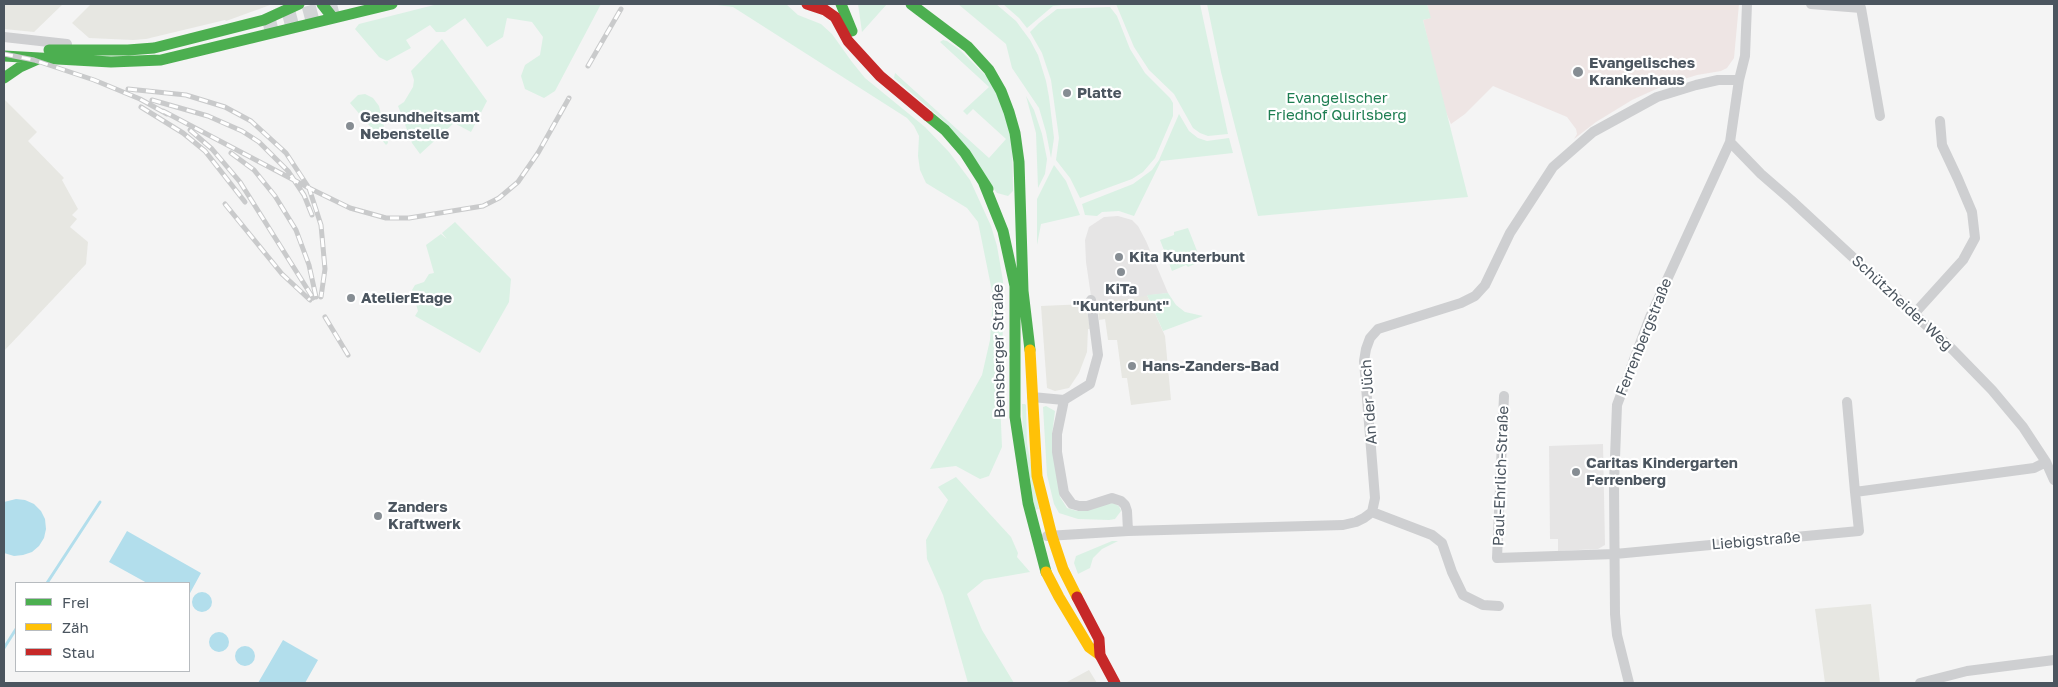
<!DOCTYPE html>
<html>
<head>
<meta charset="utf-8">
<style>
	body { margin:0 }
	#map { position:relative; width:2058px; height:687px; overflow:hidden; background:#f4f4f4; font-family:"Golos Text",sans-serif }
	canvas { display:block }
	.frame { position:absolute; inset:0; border:5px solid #4b555f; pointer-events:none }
	.legend { position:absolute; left:15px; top:582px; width:175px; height:90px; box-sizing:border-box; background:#fff; border:1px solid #b7bbbf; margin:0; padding:6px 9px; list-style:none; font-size:15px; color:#4b555f }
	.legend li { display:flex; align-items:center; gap:10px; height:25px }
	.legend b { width:25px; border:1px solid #b7bbbf }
</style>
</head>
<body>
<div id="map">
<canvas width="2058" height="687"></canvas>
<div class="frame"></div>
<ul class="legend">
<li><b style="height:6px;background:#4caf50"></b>Frei</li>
<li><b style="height:6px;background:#ffc107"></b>Zäh</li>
<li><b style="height:6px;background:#c62828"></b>Stau</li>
</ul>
</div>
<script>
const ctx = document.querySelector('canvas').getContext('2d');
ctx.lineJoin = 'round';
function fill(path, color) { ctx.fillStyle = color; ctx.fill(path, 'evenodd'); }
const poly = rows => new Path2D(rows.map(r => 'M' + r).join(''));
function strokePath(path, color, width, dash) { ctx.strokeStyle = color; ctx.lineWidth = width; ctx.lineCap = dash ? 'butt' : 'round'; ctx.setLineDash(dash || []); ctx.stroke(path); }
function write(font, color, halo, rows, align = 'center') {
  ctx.font = font + ' "Golos Text",sans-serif'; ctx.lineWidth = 4.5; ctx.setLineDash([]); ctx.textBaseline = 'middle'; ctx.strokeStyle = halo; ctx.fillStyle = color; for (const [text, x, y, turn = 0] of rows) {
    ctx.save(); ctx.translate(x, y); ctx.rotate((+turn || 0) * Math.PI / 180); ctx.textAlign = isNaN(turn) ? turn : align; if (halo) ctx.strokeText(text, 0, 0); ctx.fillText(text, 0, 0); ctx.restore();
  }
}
const commercial = poly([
	[4,4,63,4,34,32,4,29],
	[91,4,273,4,226,21,225,20,146,39,133,40,89,38,72,23],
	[4,99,37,132,28,141,64,178,62,180,78,209,72,215,77,219,70,227,88,242,86,264,4,351],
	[1147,295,1165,336,1171,400,1131,405,1127,378,1122,378,1117,340,1108,340,1105,319,1099,320,1097,302],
	[1086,304,1090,329,1088,329,1087,352,1079,373,1069,388,1055,391,1047,388,1041,306],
	[1871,604,1880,683,1825,683,1815,609],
	[1089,670,1097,683,1065,683]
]);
const education = poly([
	[1118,216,1132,220,1138,226,1146,241,1168,293,1092,303,1086,262,1085,240,1089,227,1104,217],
	[1603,444,1605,545,1598,549,1558,551,1558,539,1550,539,1549,446]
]);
const medical = poly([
	[1427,4,1739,4,1734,58,1727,68,1721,71,1697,75,1665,85,1632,100,1596,122,1574,139,1577,134,1576,129,1567,117,1493,86,1465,114,1451,124,1443,106,1423,20,1430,18]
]);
const green = poly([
	[438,4,601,4,555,91,544,98,525,89,521,76,525,65,540,55,543,37,532,22,507,18,503,37,487,47,465,18,445,32,436,32,430,25,406,40,411,48,387,61,379,57,355,29,359,24],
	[709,4,786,4,798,15,821,24,832,34,852,62,865,78,925,127,949,152,970,180,991,226,997,246,1003,281,1004,302,1000,400,1002,447,989,476,980,479,956,466,930,469,982,375,990,340,993,296,978,222,967,208,926,183,920,170,918,156,919,136,914,126,907,118,733,7],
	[858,4,887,4,862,32],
	[958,4,996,4,1016,21,1030,40,1038,55,1046,81,1049,97,1054,138,1051,158,1046,132,1039,108,1012,68,1006,44],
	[1003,4,1071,4,1053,6,1027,28,1019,18],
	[1116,4,1200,4,1228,134,1208,136,1200,133,1193,128,1174,94,1149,70,1134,47],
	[1207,4,1427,4,1431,18,1423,20,1468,197,1258,216,1221,72],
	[1110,7,1117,16,1130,49,1145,73,1170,98,1173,103,1173,116,1155,158,1143,172,1132,179,1080,198,1070,178,1056,160,1059,138,1051,80,1042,53,1030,32,1039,23,1057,9],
	[442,39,487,101,471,132,454,123,420,154,412,143,398,106,404,102,413,87,414,80,411,71],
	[943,40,947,41,960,50,988,78,995,89,1012,137,1013,191,1008,196,997,193,944,121,894,78,895,73,989,158,1006,139,973,109,967,115,963,111,989,87,940,42],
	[365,94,373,98,379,106,388,143,386,145,350,103,358,95],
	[1026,96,1034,110,1042,134,1047,159,1045,174,1038,188,1036,133],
	[1179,114,1189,131,1198,138,1207,141,1229,138,1233,153,1161,161,1134,216,1119,211,1102,212,1097,216,1085,215,1082,204,1133,184,1152,170,1159,160],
	[1054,165,1066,181,1080,215,1041,224,1037,245,1037,199],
	[455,222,511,279,509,302,480,353,415,316,418,311,412,290,415,285,424,282,429,274,434,273,426,245,441,234,447,239,442,233],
	[1188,228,1201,261,1188,267,1186,265,1172,271,1160,240,1174,235,1174,232],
	[1168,293,1176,305,1185,312,1203,316,1163,331,1147,295],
	[1022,404,1025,404,1026,405,1027,443,1039,509,1035,510,1023,438],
	[1046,406,1055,411,1052,435,1060,497,1067,508,1077,511,1089,510,1107,504,1113,503,1119,506,1121,511,1115,519,1109,520,1078,519,1059,513,1054,504,1047,475,1043,407],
	[956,477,1011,537,1018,553,1017,557,1030,572,984,580,967,594,982,630,1014,683,968,683,943,595,927,559,926,540,948,500,938,487],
	[1112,541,1118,541,1102,549,1093,558,1090,568,1078,574,1074,563,1076,556]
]);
const water = poly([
	[16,499,25,500,34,504,41,511,45,519,46,529,44,538,39,546,32,552,23,555,14,556,4,553,4,502],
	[127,531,201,573,189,595,189,583,147,583,109,562],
	'192 602a10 10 0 1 1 20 0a10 10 0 1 1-20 0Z',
	'209 642a10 10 0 1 1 20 0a10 10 0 1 1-20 0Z',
	[283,640,318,660,305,683,258,683],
	'235 656a10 10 0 1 1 20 0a10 10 0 1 1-20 0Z'
]);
const stream = poly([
	[47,583,100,502],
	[4,648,16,629]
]);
const secondaryTunnel = poly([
	[263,25,342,4]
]);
const street = poly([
	[1811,4,1861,8,1880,116],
	[4,37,67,44],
	[1730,142,1761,174,1791,200,1953,350,1992,390,2023,427,2046,462,2054,480],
	[1914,314,1963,260,1975,238,1972,212,1958,179,1942,145,1940,121],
	[1504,396,1497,558,1615,554,1859,531,1855,492,2034,468,2046,462],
	[1032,397,1064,400,1090,384,1098,355,1091,300],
	[1064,400,1057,434,1057,452,1064,493,1072,504,1079,506,1087,506,1112,498,1121,501,1125,505,1127,511,1128,531],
	[1847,402,1855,492],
	[1372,512,1432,535,1442,543,1452,572,1463,595,1483,605,1499,606],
	[1047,536,1128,531,1343,525,1356,522,1364,518,1372,512,1375,498,1364,361,1366,349,1370,338,1378,329,1461,303,1475,296,1485,285,1510,233,1553,167,1593,132,1657,97,1696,85,1718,80,1739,80],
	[1629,683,1617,635,1615,614,1614,484,1617,405,1650,317,1730,142,1739,80,1745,56,1747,4],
	[1920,683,1967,671,2054,660]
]);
const fast = poly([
	[322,4,333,18],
	[841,4,852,31],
	[911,4,968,47,989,70,1001,91,1009,112,1015,133,1019,162,1023,291,1030,350],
	[49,50,128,50,154,48,264,20,299,4],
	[4,56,111,62,161,60,392,4],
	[4,78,20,67,38,59],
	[928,116,945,130,965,153,988,189],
	[983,181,1003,231,1015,286,1015,417,1028,503,1046,572]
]);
const slow = poly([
	[1030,350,1037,476,1052,536,1063,569,1077,597],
	[1046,572,1059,597,1089,647,1100,655]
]);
const jam = poly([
	[807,4,825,10,835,17,848,41,880,76,928,116],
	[1077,597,1099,639,1100,655,1115,683]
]);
const rail = poly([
	[4,54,34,60,94,80,140,99,167,114],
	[588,66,621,9],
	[128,89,186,95,225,107,251,121,286,153,309,188,321,225,325,269,321,297],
	[152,100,208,116,242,131,259,142,288,171,304,195,312,215],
	[141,107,183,133,205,151,245,202],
	[163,111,309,188,350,208,386,218,409,218,483,206,499,198,518,182,538,153,569,98],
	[190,130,212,149,240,182,313,298],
	[231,153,254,170,275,196,296,230,309,265,316,297],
	[225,204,282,274,310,300],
	[325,317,348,355]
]);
const markers = [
	[1578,72,6,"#868d93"],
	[1067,93,5,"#868d93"],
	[350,126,5,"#868d93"],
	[1119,257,5,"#868d93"],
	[1121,272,5,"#868d93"],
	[351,298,5,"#868d93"],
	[1132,366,5,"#868d93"],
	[1576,472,5,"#868d93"],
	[378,516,5,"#868d93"]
];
const poiNames = [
	["Evangelisches",1589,63],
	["Krankenhaus",1589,80],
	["Platte",1077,93],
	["Gesundheitsamt",360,117],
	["Nebenstelle",360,134],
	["Kita Kunterbunt",1129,257],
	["KiTa",1121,289,"center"],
	["\"Kunterbunt\"",1121,306,"center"],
	["AtelierEtage",361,298],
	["Hans-Zanders-Bad",1142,366],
	["Caritas Kindergarten",1586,463],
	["Ferrenberg",1586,480],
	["Zanders",388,507],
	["Kraftwerk",388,524]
];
const parkNames = [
	["Evangelischer",1337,98],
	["Friedhof Quirlsberg",1337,115]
];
const streetNames = [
	["Schützheider Weg",1902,303,43],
	["Ferrenbergstraße",1644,337,-68],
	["Bensberger Straße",999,351,-91],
	["An der Jüch",1369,402,-94],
	["Paul-Ehrlich-Straße",1501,476,-88],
	["Liebigstraße",1756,541,-5]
];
fill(commercial, '#e7e7e2');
fill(education, '#e6e5e5');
fill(medical, '#eee5e4');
fill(green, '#daf1e4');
fill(water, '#b2deec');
strokePath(stream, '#b2deec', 3);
strokePath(secondaryTunnel, '#d2d4d6', 14, [14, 7]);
strokePath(street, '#cecfd1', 10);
strokePath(fast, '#4caf50', 11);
strokePath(slow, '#ffc107', 11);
strokePath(jam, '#c62828', 11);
strokePath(rail, '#c9cacb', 5);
strokePath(rail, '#fff', 3, [9]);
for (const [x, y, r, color] of markers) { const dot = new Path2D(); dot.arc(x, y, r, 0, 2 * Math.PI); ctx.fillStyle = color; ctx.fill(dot); strokePath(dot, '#fff', 2); }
write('bold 15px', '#4b555f', '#fff', poiNames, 'left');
write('15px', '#1e7e52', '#fff', parkNames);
write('15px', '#4b555f', '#fff', streetNames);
</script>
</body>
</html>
